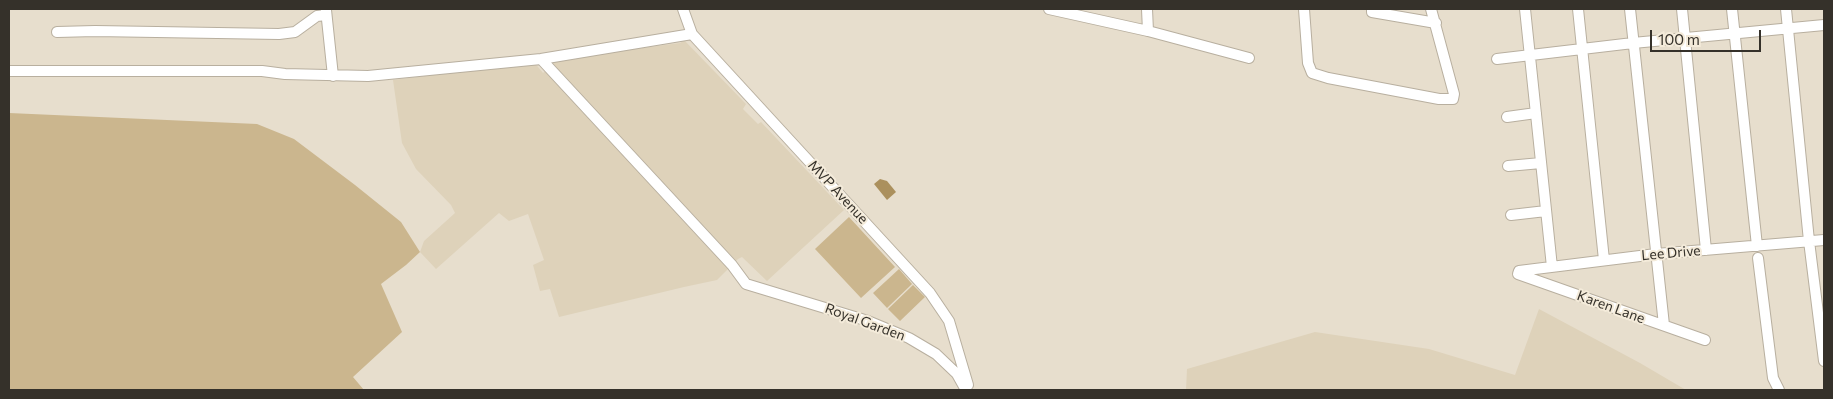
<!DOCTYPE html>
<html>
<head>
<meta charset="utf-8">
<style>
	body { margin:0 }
	#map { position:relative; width:1833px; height:399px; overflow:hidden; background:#e7decd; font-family:Commissioner,sans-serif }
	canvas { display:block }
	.frame { position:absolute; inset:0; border:10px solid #35312a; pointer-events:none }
	.scale { position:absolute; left:1650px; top:30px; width:111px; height:22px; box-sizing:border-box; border:2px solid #35312a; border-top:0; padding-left:6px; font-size:15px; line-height:18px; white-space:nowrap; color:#35312a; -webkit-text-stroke:4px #f4ebda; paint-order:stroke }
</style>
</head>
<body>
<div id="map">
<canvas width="1833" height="399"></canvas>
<div class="frame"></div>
<div class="scale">100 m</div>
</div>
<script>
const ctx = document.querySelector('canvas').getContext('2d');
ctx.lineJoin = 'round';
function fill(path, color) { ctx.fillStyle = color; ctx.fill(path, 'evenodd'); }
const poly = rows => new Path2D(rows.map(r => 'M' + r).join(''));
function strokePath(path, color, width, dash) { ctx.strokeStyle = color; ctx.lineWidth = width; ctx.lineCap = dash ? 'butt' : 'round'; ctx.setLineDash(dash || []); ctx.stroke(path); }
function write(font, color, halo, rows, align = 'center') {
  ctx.font = font + ' Commissioner,sans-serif'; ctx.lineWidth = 4; ctx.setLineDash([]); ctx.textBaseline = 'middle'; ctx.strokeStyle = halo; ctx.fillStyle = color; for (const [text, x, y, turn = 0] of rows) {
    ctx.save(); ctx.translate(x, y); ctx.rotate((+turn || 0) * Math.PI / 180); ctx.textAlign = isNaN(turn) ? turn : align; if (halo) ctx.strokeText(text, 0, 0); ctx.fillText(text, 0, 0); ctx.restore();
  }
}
const built = poly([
	[684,40,746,104,743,109,758,124,761,122,844,210,767,281,742,257,738,259,717,280,684,287,559,317,550,289,540,291,533,265,544,260,528,214,509,221,499,213,436,269,420,252,424,241,455,213,451,205,416,169,402,143,393,80,534,62,543,73,558,59,680,43],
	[1539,309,1640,363,1686,390,1186,390,1187,369,1315,332,1429,349,1515,375]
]);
const green = poly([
	[9,113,257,124,294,139,355,185,401,222,420,252,406,265,381,284,402,332,353,377,364,390,9,390],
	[849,217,895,267,861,298,815,249],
	[899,269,912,284,887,308,873,293],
	[913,285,925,297,900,321,888,309]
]);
const water = poly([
	[880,179,887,181,896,192,887,200,874,184]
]);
const minor = poly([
	[683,9,692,34,930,293,949,321,968,385],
	[1049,9,1148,31,1249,58],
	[1147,9,1148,31],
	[1304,9,1308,63,1312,73,1328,78,1439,99,1453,99,1454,94,1431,9],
	[1372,9,1372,12,1436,23],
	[1525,9,1552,267],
	[1578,9,1604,260],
	[1630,9,1664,325],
	[1682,9,1706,250],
	[1732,9,1757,246],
	[1786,9,1809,241,1824,361],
	[326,10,333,76],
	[57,32,95,31,279,34,295,32,317,16,326,15],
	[541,59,732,265,746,284,868,321,909,338,936,354,957,374,966,390],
	[1497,59,1633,43,1824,25],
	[9,71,262,71,285,74,368,76,541,59,692,34],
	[1507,117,1536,113],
	[1508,166,1541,163],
	[1511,215,1546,211],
	[1758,258,1773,378,1779,390],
	[1705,340,1518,274,1519,271,1656,254,1824,240]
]);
const streetNames = [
	["MVP Avenue",838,192,47],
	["Lee Drive",1671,253,-5],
	["Karen Lane",1611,307,20],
	["Royal Garden",865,322,20]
];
fill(built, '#ded2ba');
fill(green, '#cbb68e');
fill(water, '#ab905d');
strokePath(minor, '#b8af9f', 12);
strokePath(minor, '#fff', 10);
write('14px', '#35312a', '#f4ebda', streetNames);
</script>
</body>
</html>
